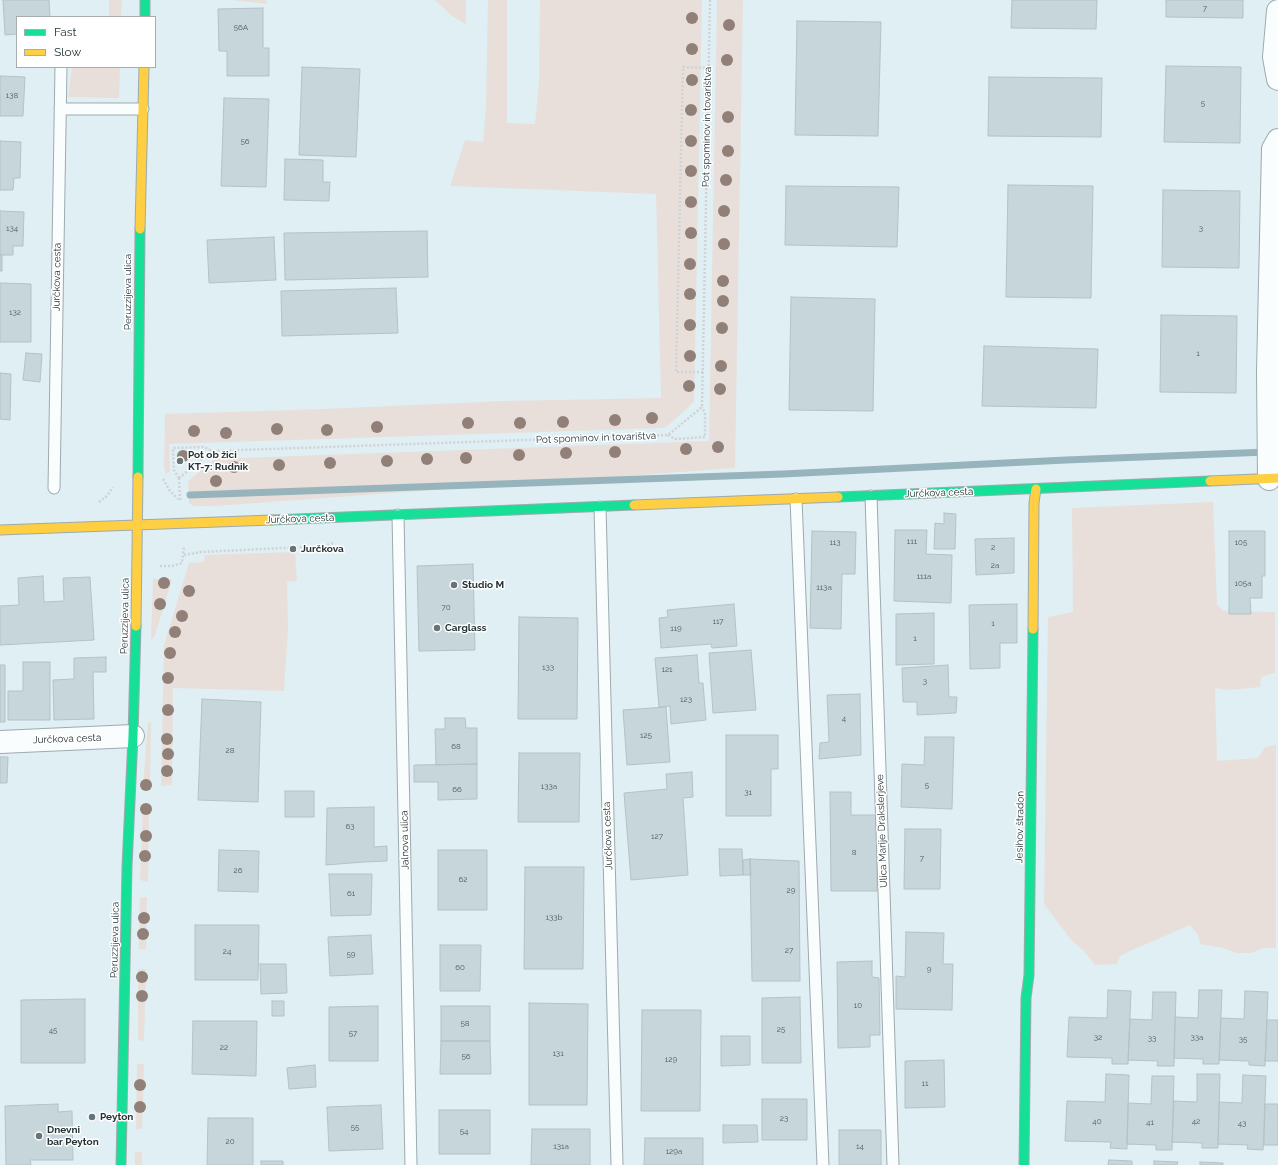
<!DOCTYPE html>
<html>
<head>
<meta charset="utf-8">
<style>
	body { margin:0 }
	#map { position:relative; width:1278px; height:1165px; overflow:hidden; background:#dfeff4; font-family:Raleway,sans-serif }
	canvas { display:block }
	.legend { position:absolute; left:16px; top:16px; width:140px; height:52px; box-sizing:border-box; background:#fff; border:1px solid #a7adaf; margin:0; padding:5px 7px; list-style:none; font-size:12px; color:#243236 }
	.legend li { display:flex; align-items:center; gap:8px; height:20px }
	.legend b { width:20px; border:1px solid #a7adaf }
</style>
</head>
<body>
<div id="map">
<canvas width="1278" height="1165"></canvas>
<ul class="legend">
<li><b style="height:5px;background:#16e098"></b>Fast</li>
<li><b style="height:5px;background:#ffcf43"></b>Slow</li>
</ul>
</div>
<script>
const ctx = document.querySelector('canvas').getContext('2d');
ctx.lineJoin = 'round';
function fill(path, color) { ctx.fillStyle = color; ctx.fill(path, 'evenodd'); }
const poly = rows => new Path2D(rows.map(r => 'M' + r).join(''));
function strokePath(path, color, width, dash) { ctx.strokeStyle = color; ctx.lineWidth = width; ctx.lineCap = dash ? 'butt' : 'round'; ctx.setLineDash(dash || []); ctx.stroke(path); }
function write(font, color, halo, rows, align = 'center') {
  ctx.font = font + ' Raleway,sans-serif'; ctx.lineWidth = 3; ctx.setLineDash([]); ctx.textBaseline = 'middle'; ctx.strokeStyle = halo; ctx.fillStyle = color; for (const [text, x, y, turn = 0] of rows) {
    ctx.save(); ctx.translate(x, y); ctx.rotate((+turn || 0) * Math.PI / 180); ctx.textAlign = isNaN(turn) ? turn : align; if (halo) ctx.strokeText(text, 0, 0); ctx.fillText(text, 0, 0); ctx.restore();
  }
}
const green = poly([
	[109,0,122,0,121,17,109,17],
	[232,0,266,0,267,4],
	[435,0,466,0,466,24,452,16],
	[488,0,507,0,507,123,535,124,539,83,540,0,702,0,694,402,665,428,169,444,170,471,166,474,164,466,165,414,324,409,503,401,661,398,656,194,450,186,465,140,483,142,486,106],
	[717,0,743,0,735,468,215,506,193,506,189,503,188,481,215,459,709,441],
	[72,67,120,67,119,98,68,97],
	[1213,502,1217,605,1224,611,1275,612,1275,673,1261,677,1260,687,1230,690,1215,688,1217,761,1258,758,1265,747,1276,745,1276,948,1263,948,1252,953,1236,953,1223,948,1200,944,1198,935,1190,925,1130,951,1120,956,1117,964,1095,965,1084,951,1072,941,1044,904,1048,617,1073,612,1072,508],
	[295,552,297,581,287,582,288,629,284,691,173,688,172,785,161,786,164,645,189,563,204,562,205,555],
	[153,579,172,580,155,635,153,639,151,639],
	[151,722,150,789,143,787,148,723],
	[143,804,149,804,148,882,140,880],
	[147,897,146,949,139,949,140,898],
	[138,969,146,969,144,1041,138,1040],
	[137,1064,144,1064,142,1129,136,1129],
	[135,1152,142,1152,142,1165,135,1165]
]);
const stream = poly([
	[190,495,783,474,1066,460,1267,452]
]);
const building = poly([
	[3,0,49,0,50,17,17,17,17,34,5,35,3,0],
	[1012,0,1097,0,1096,29,1011,28,1012,0],
	[1166,0,1243,0,1243,18,1166,17,1166,0],
	[263,8,263,48,269,48,269,76,227,76,227,51,219,51,218,9,263,8],
	[797,21,881,22,878,136,795,135,797,21],
	[1166,66,1241,67,1240,143,1164,142,1166,66],
	[302,67,360,69,356,157,299,155,302,67],
	[0,76,25,77,23,116,0,116,0,76],
	[989,77,1102,78,1101,137,988,136,989,77],
	[224,98,269,99,266,187,221,186,224,98],
	[0,141,21,142,20,178,14,178,13,190,0,190,0,141],
	[285,159,323,160,323,182,330,182,329,201,284,200,285,159],
	[1008,185,1093,186,1091,298,1006,297,1008,185],
	[786,186,899,187,897,247,785,245,786,186],
	[1163,190,1240,191,1239,268,1162,267,1163,190],
	[0,211,24,212,23,246,13,246,13,255,0,255,0,211],
	[427,231,428,277,285,280,284,233,427,231],
	[274,237,276,280,209,283,207,240,274,237],
	[0,255,2,255,2,271,0,271,0,255],
	[0,283,31,284,31,342,0,342,0,283],
	[396,288,398,333,282,336,281,291,396,288],
	[791,297,875,299,873,411,789,410,791,297],
	[1161,315,1237,316,1236,393,1160,392,1161,315],
	[984,346,1098,349,1096,408,982,406,984,346],
	[26,353,42,354,40,382,23,380,26,353],
	[0,373,11,374,10,420,0,419,0,373],
	[944,513,956,514,955,549,934,549,935,523,944,524,944,513],
	[895,530,927,530,926,554,952,555,951,603,894,601,895,530],
	[812,531,856,532,855,574,842,574,841,629,810,628,812,531],
	[1229,531,1265,531,1265,576,1262,576,1262,598,1250,598,1251,614,1229,614,1229,531],
	[1014,538,1014,573,976,575,975,539,1014,538],
	[473,564,475,650,419,651,417,566,473,564],
	[43,576,44,602,64,601,63,578,90,577,94,640,0,645,0,606,19,605,18,578,43,576],
	[734,604,737,646,712,648,711,644,661,648,659,618,668,617,667,610,734,604],
	[1017,604,1017,643,1000,643,1000,668,970,669,969,605,1017,604],
	[934,613,934,664,896,665,896,614,934,613],
	[519,617,578,618,577,719,518,719,519,617],
	[751,650,756,710,713,713,709,653,751,650],
	[697,655,699,683,703,683,706,720,671,724,670,706,659,707,655,658,697,655],
	[106,657,106,672,93,672,94,719,54,720,53,680,74,679,74,658,106,657],
	[23,662,50,662,50,720,8,720,8,691,23,691,23,662],
	[0,665,5,665,5,722,0,722,0,665],
	[948,665,949,697,957,697,956,713,917,715,917,702,903,702,902,668,948,665],
	[860,694,861,755,819,759,820,743,829,742,827,695,860,694],
	[202,699,261,702,258,802,198,800,202,699],
	[666,707,670,762,627,765,623,710,666,707],
	[445,718,465,718,466,728,477,728,477,764,436,765,435,729,445,729,445,718],
	[726,735,778,735,778,769,771,769,771,816,726,816,726,735],
	[925,737,954,737,952,809,901,807,902,764,924,765,925,737],
	[519,753,580,753,579,822,518,822,519,753],
	[0,757,8,757,7,783,0,783,0,757],
	[477,764,477,799,438,800,438,782,414,782,414,765,477,764],
	[692,772,693,797,683,798,688,875,631,880,624,793,667,789,666,774,692,772],
	[285,791,314,791,314,817,285,817,285,791],
	[830,792,851,792,851,815,877,815,877,891,831,891,830,792],
	[374,807,374,847,387,846,387,861,364,862,326,865,327,808,374,807],
	[905,829,941,829,940,889,904,889,905,829],
	[719,849,742,849,743,875,720,876,719,849],
	[219,850,259,851,258,892,218,891,219,850],
	[438,850,487,850,487,910,438,910,438,850],
	[750,859,799,861,800,981,752,981,750,859],
	[750,859,751,875,743,875,743,860,750,859],
	[525,867,584,867,583,969,524,969,525,867],
	[329,874,372,874,371,915,331,916,329,874],
	[195,925,259,925,258,980,195,980,195,925],
	[906,932,944,933,943,964,953,964,952,1010,896,1009,896,976,905,977,906,932],
	[371,935,373,974,330,976,328,937,371,935],
	[440,945,481,945,480,991,440,991,440,945],
	[872,961,872,977,879,978,880,1035,870,1035,870,1047,838,1048,837,962,872,961],
	[260,964,286,964,287,993,261,994,260,964],
	[1108,990,1131,991,1128,1064,1112,1064,1112,1058,1067,1057,1069,1017,1107,1018,1108,990],
	[1199,990,1222,990,1219,1064,1203,1064,1203,1059,1174,1058,1175,1017,1198,1018,1199,990],
	[1245,991,1268,992,1265,1066,1249,1065,1249,1061,1219,1060,1221,1018,1244,1019,1245,991],
	[1153,992,1176,992,1174,1066,1157,1066,1158,1061,1128,1060,1130,1019,1152,1020,1153,992],
	[800,997,801,1063,762,1063,762,998,800,997],
	[85,999,85,1063,21,1063,21,1000,85,999],
	[272,1001,284,1001,284,1016,272,1016,272,1001],
	[529,1003,588,1004,587,1105,529,1105,529,1003],
	[378,1006,378,1061,329,1061,329,1007,378,1006],
	[441,1006,490,1006,490,1041,441,1041,441,1006],
	[642,1010,701,1010,700,1111,641,1111,642,1010],
	[1267,1020,1278,1020,1278,1061,1265,1061,1267,1020],
	[193,1021,257,1021,256,1076,192,1074,193,1021],
	[721,1036,750,1036,750,1065,721,1066,721,1036],
	[441,1041,490,1041,491,1074,440,1074,441,1041],
	[944,1060,945,1107,905,1108,905,1061,944,1060],
	[315,1065,316,1087,289,1089,287,1068,315,1065],
	[1106,1074,1129,1075,1127,1149,1110,1148,1111,1142,1065,1141,1067,1101,1105,1102,1106,1074],
	[1197,1074,1220,1074,1218,1148,1202,1148,1202,1143,1172,1142,1174,1101,1197,1102,1197,1074],
	[1243,1075,1266,1076,1263,1150,1247,1149,1248,1145,1218,1144,1219,1102,1242,1103,1243,1075],
	[1152,1076,1174,1076,1172,1150,1156,1150,1156,1145,1127,1144,1128,1103,1151,1104,1152,1076],
	[762,1099,807,1099,807,1140,762,1140,762,1099],
	[58,1104,58,1112,72,1111,73,1160,30,1160,31,1165,6,1165,5,1106,58,1104],
	[1265,1104,1278,1104,1278,1145,1264,1145,1265,1104],
	[381,1105,383,1149,329,1151,327,1107,381,1105],
	[439,1110,490,1110,490,1154,439,1154,439,1110],
	[208,1118,253,1118,253,1165,207,1165,208,1118],
	[723,1125,757,1125,758,1142,723,1143,723,1125],
	[532,1129,590,1129,590,1165,531,1165,532,1129],
	[839,1130,881,1130,881,1165,839,1165,839,1130],
	[645,1138,703,1138,703,1165,644,1165,645,1138],
	[1109,1160,1132,1161,1132,1165,1108,1165,1109,1160],
	[261,1161,283,1161,283,1165,261,1165,261,1161],
	[1154,1161,1178,1162,1177,1165,1154,1165,1154,1161],
	[1200,1162,1223,1163,1223,1165,1200,1165,1200,1162]
]);
const path = poly([
	[703,372,676,372,683,67,709,68],
	[668,435,675,439,705,437,705,414,702,407],
	[179,478,212,451,668,435,702,407,710,0],
	[179,478,180,500],
	[179,478,174,470,173,448,204,447,212,451],
	[163,479,170,491,178,499],
	[99,502,107,496,113,487],
	[184,555,201,552,325,546,334,543],
	[160,566,172,566,182,563,184,547]
]);
const lane = poly([
	[60,109,143,109],
	[54,488,61,67],
	[871,496,893,1165],
	[796,499,823,1165],
	[600,507,617,1165],
	[398,515,411,1165]
]);
const street = poly([
	[1278,11,1274,57,1278,79],
	[1269,479,1268,372,1273,149,1278,140],
	[0,742,133,736]
]);
const fast = poly([
	[145,0,145,17],
	[138,477,140,229],
	[838,497,1210,481],
	[272,520,634,505],
	[121,1165,127,867,133,736,136,626],
	[1024,1165,1026,998,1029,975,1033,629]
]);
const slow = poly([
	[140,229,144,67],
	[1210,481,1278,478],
	[634,505,838,497],
	[0,530,272,520],
	[136,626,138,477],
	[1033,629,1034,503,1036,489]
]);
const trees = [
	[692,18],
	[729,25],
	[692,49],
	[727,60],
	[692,80],
	[691,110],
	[728,117],
	[691,141],
	[728,151],
	[691,171],
	[726,180],
	[691,202],
	[724,211],
	[691,233],
	[724,244],
	[690,264],
	[723,281],
	[690,294],
	[723,301],
	[690,325],
	[722,328],
	[690,356],
	[721,366],
	[689,386],
	[720,389],
	[652,418],
	[615,420],
	[563,422],
	[468,423],
	[520,423],
	[377,427],
	[277,429],
	[327,430],
	[194,431],
	[226,433],
	[718,447],
	[686,449],
	[615,452],
	[566,453],
	[519,455],
	[183,456],
	[466,458],
	[427,459],
	[387,461],
	[330,463],
	[279,465],
	[234,467],
	[216,481],
	[164,583],
	[189,591],
	[160,604],
	[182,616],
	[175,632],
	[170,653],
	[168,678],
	[168,710],
	[167,739],
	[168,754],
	[167,771],
	[146,785],
	[146,809],
	[146,836],
	[145,856],
	[144,918],
	[143,934],
	[142,977],
	[142,996],
	[140,1085],
	[140,1107]
];
const markers = [
	[180,461,4,"#657478"],
	[293,549,4,"#657478"],
	[454,585,4,"#657478"],
	[437,628,4,"#657478"],
	[92,1117,4,"#657478"],
	[39,1136,4,"#657478"]
];
const numberNames = [
	["7",1205,9],
	["56A",241,28],
	["138",12,96],
	["5",1203,104],
	["56",245,142],
	["134",12,229],
	["3",1201,229],
	["132",15,313],
	["1",1198,354],
	["111",912,542],
	["113",835,543],
	["105",1241,543],
	["2",993,548],
	["2a",995,566],
	["111a",924,577],
	["105a",1243,584],
	["113a",824,588],
	["70",446,608],
	["117",718,622],
	["1",993,624],
	["119",676,629],
	["1",915,639],
	["133",548,668],
	["121",667,670],
	["3",925,682],
	["123",686,700],
	["4",844,719],
	["125",646,736],
	["68",456,747],
	["28",230,751],
	["5",927,786],
	["133a",549,787],
	["66",457,790],
	["31",748,793],
	["63",350,827],
	["127",657,837],
	["8",854,853],
	["7",922,859],
	["26",238,871],
	["62",463,880],
	["29",791,891],
	["61",351,894],
	["133b",554,918],
	["27",789,951],
	["24",227,952],
	["59",351,955],
	["60",460,968],
	["9",929,970],
	["10",858,1006],
	["58",465,1024],
	["25",781,1030],
	["45",53,1031],
	["57",353,1034],
	["32",1098,1038],
	["33a",1197,1038],
	["33",1152,1039],
	["35",1243,1040],
	["22",224,1048],
	["131",558,1054],
	["56",466,1057],
	["129",671,1060],
	["11",925,1084],
	["23",784,1119],
	["40",1097,1122],
	["42",1196,1122],
	["41",1150,1123],
	["43",1242,1124],
	["55",355,1128],
	["54",464,1132],
	["20",230,1142],
	["131a",561,1147],
	["14",860,1147],
	["129a",674,1152]
];
const streetNames = [
	["Pot spominov in tovarištva",707,127,-89],
	["Jurčkova cesta",57,277,-89],
	["Peruzzijeva ulica",128,292,-90],
	["Pot spominov in tovarištva",596,438,-2],
	["Jurčkova cesta",939,493,-2],
	["Jurčkova cesta",300,519,-2],
	["Peruzzijeva ulica",125,616,-89],
	["Jurčkova cesta",67,739,-2],
	["Jesihov štradon",1020,827,-89],
	["Ulica Marije Drakslerjeve",882,831,-92],
	["Jurčkova cesta",608,836,-92],
	["Jalnova ulica",405,840,-91],
	["Peruzzijeva ulica",115,940,-89]
];
const poiNames = [
	["Pot ob žici",188,455],
	["KT-7: Rudnik",188,467],
	["Jurčkova",301,549],
	["Studio M",462,585],
	["Carglass",445,628],
	["Peyton",100,1117],
	["Dnevni",47,1130],
	["bar Peyton",47,1142]
];
fill(green, '#e8dfda');
strokePath(stream, '#97b4bd', 7);
fill(building, '#c7d6da');
strokePath(building, '#b4c2c6', 1);
strokePath(lane, '#9daaaf', 13);
strokePath(street, '#9daaaf', 24);
strokePath(fast, '#9daaaf', 11);
strokePath(slow, '#9daaaf', 11);
strokePath(path, '#cfd3d5', 2.5, [2, 2]);
strokePath(lane, '#fafdfd', 11);
strokePath(street, '#fafdfd', 22);
strokePath(fast, '#16e098', 9);
strokePath(slow, '#ffcf43', 9);
ctx.fillStyle = '#918077';
for (const [x, y] of trees) { ctx.beginPath(); ctx.arc(x, y, 6, 0, 2 * Math.PI); ctx.fill(); }
for (const [x, y, r, color] of markers) { const dot = new Path2D(); dot.arc(x, y, r, 0, 2 * Math.PI); ctx.fillStyle = color; ctx.fill(dot); strokePath(dot, '#fff', 1.5); }
write('8px', '#4d5b5f', null, numberNames);
write('10px', '#243236', '#fff', streetNames);
write('bold 10px', '#243236', '#fff', poiNames, 'left');
</script>
</body>
</html>
